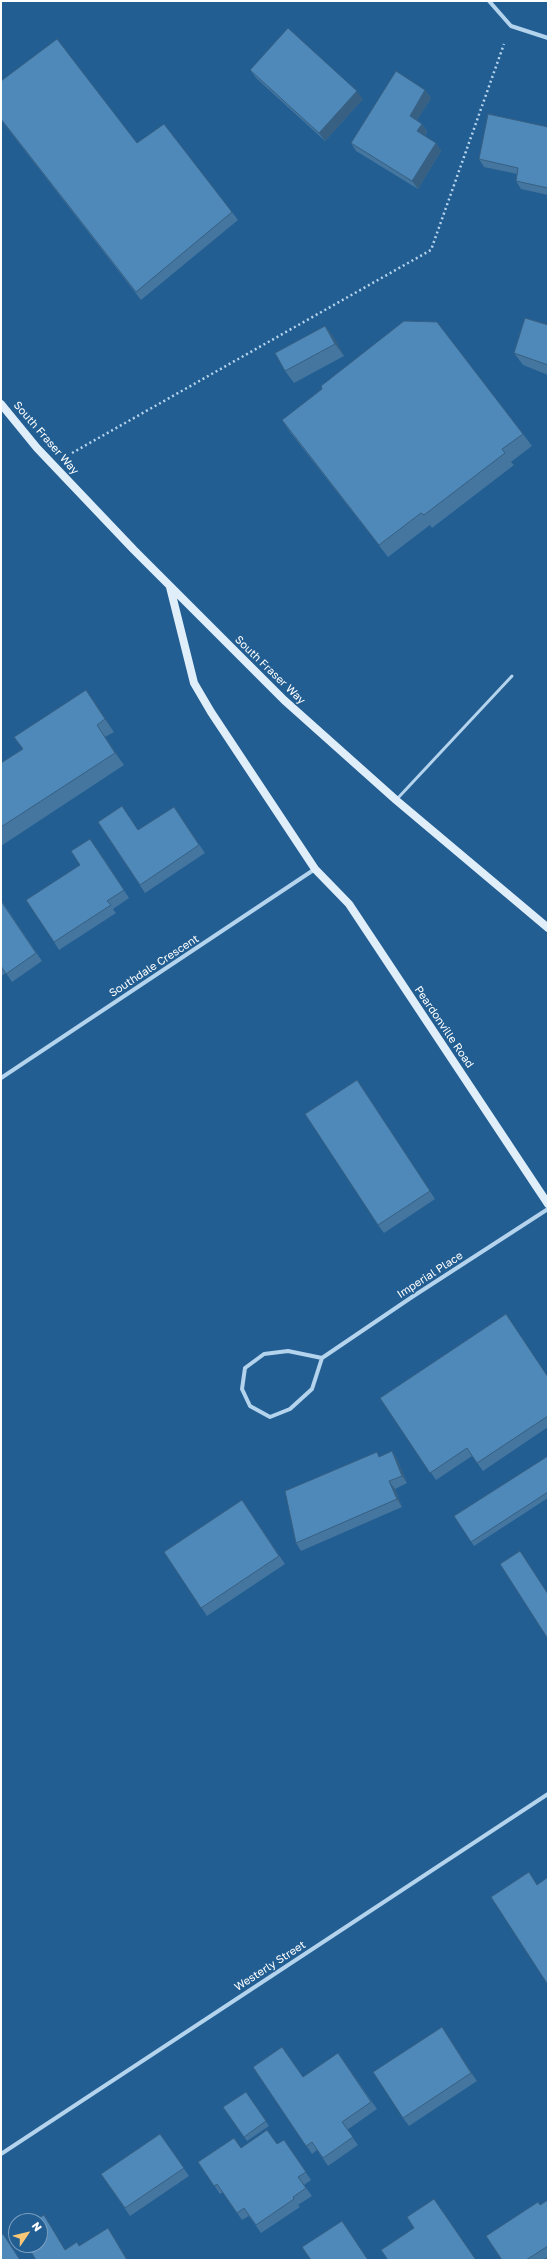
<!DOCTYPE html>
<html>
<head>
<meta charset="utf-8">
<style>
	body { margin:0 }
	#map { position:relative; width:549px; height:2261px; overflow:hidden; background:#225e92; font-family:"Golos Text",sans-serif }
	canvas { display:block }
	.frame { position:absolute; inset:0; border:2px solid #fff; pointer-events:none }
	.north { position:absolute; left:8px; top:2213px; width:40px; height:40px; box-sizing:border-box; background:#225e92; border:1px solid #7a9ebe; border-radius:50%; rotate:55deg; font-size:11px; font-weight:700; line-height:16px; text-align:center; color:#fff }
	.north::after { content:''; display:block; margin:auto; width:14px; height:18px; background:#f9c776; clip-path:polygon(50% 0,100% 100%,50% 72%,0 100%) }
</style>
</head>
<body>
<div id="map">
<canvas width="549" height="2261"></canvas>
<div class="frame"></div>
<div class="north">N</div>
</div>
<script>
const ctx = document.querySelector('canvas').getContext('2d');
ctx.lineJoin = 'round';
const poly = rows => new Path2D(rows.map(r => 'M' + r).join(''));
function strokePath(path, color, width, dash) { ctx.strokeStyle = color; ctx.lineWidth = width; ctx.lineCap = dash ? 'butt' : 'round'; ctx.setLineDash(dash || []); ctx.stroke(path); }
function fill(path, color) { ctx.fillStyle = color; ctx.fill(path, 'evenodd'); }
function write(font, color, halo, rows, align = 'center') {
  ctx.font = font + ' "Golos Text",sans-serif'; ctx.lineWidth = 3; ctx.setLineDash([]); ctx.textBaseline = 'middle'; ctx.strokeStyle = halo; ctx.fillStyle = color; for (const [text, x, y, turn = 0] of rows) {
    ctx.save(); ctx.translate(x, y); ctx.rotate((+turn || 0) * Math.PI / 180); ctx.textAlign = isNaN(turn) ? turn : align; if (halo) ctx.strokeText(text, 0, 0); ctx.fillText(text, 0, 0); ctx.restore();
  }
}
const path = poly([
	[72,453,431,250,504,44]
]);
const lane = poly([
	[397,799,512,676]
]);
const street = poly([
	[489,1,511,26,548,38],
	[1,1078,315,869],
	[322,1358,288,1351,264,1354,245,1368,242,1389,250,1406,270,1417,290,1409,312,1389,322,1358,412,1297,548,1209],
	[1,2154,548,1794]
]);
const secondary = poly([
	[1,404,37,448,134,550,284,700,396,800,548,928],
	[170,587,194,683,211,712,315,869,349,904,548,1204]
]);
const wall = poly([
	[250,70,363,99,325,141,256,78],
	[1,81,137,143,232,212,238,220,141,300,1,120],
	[425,90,431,98,417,120,422,124,427,131,425,136,436,143,441,151,418,189,356,151,351,143],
	[548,127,548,195,521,189,516,181,517,174,484,167,479,159],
	[548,325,548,375,523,365,514,353],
	[325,326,334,338,344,356,294,383,285,371],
	[282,420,523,434,532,446,511,462,514,465,432,528,430,525,388,557,290,432],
	[86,690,114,732,105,737,124,765,1,846,1,763,23,749],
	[174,807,205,853,145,893,98,822,138,830],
	[96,847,129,898,113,909,116,913,59,950,54,942,80,865],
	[1,900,42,961,12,982,6,973,1,976],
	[357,1080,435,1199,384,1233,378,1225],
	[548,1377,548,1427,483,1471,472,1456,436,1480,380,1398],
	[392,1451,397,1459,407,1483,395,1489,402,1507,301,1551,296,1543],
	[548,1456,548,1498,474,1546,454,1516],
	[242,1500,285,1564,207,1616,164,1552],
	[442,2027,477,2081,409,2126,403,2118],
	[338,2053,377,2109,347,2130,358,2145,328,2166,317,2150,312,2154,253,2067,303,2077],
	[246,2092,269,2126,247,2141,223,2107],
	[160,2134,189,2176,130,2216,101,2174],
	[284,2140,311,2180,304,2185,312,2196,298,2205,300,2207,261,2233,249,2216,242,2220,223,2192,220,2194,198,2162,241,2148,277,2144],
	[548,2200,548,2257,543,2260,502,2260,540,2205]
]);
const shadedWall = poly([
	[425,90,431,98,415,123,410,116],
	[357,91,363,99,325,141,319,133],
	[422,124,427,131,423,139,417,131],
	[436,143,441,151,418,189,412,181],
	[325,326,334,338,344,356,335,344],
	[86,690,95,702,114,732,105,719],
	[97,725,105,737,124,765,115,753],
	[392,1451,397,1459,407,1483,402,1476],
	[389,1481,395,1489,402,1507,397,1499],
	[442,2027,447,2035,477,2081,471,2073],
	[108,2228,128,2260,127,2260]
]);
const building = poly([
	[288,28,357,91,319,133,250,70,288,28],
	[57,39,137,143,164,124,232,212,136,292,1,119,1,81,57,39],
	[396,71,425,90,410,116,422,124,417,131,436,143,412,181,351,143,396,71],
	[488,114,548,127,548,188,516,181,518,168,479,159,488,114],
	[525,318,548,325,548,365,514,353,525,318],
	[404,321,437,322,523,434,502,449,505,453,424,515,421,513,379,545,282,420,322,389,321,386,404,321],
	[325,326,335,344,285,371,275,353,325,326],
	[86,690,105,719,97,725,115,753,1,827,1,763,23,749,14,737,86,690],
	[122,806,138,830,174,807,199,845,140,885,98,822,122,806],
	[90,839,124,890,107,901,111,905,54,942,26,900,80,865,71,851,90,839],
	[1,901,36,953,6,974,1,966,1,901],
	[357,1080,430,1191,378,1225,305,1114,357,1080],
	[506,1314,548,1377,548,1416,477,1463,467,1448,430,1473,380,1398,506,1314],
	[392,1451,402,1476,389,1481,397,1499,296,1543,285,1491,377,1452,379,1457,392,1451],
	[548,1456,548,1492,471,1542,454,1516,548,1456],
	[242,1500,279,1556,201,1608,164,1552,242,1500],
	[520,1551,548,1594,548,1639,500,1564,520,1551],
	[529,1872,537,1885,548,1877,548,1985,491,1897,529,1872],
	[442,2027,471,2073,403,2118,373,2072,442,2027],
	[282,2047,303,2077,338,2053,371,2102,342,2122,353,2137,323,2158,312,2142,306,2146,253,2067,282,2047],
	[246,2092,266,2121,244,2137,223,2107,246,2092],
	[267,2130,277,2144,284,2140,306,2172,298,2177,306,2188,293,2197,294,2199,256,2225,244,2208,237,2213,217,2184,214,2186,198,2162,234,2138,241,2148,267,2130],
	[160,2134,184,2168,125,2208,101,2174,160,2134],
	[434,2199,476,2260,388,2260,381,2250,414,2228,407,2217,434,2199],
	[548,2200,548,2246,526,2260,502,2260,486,2236,538,2202,540,2205,548,2200],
	[44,2215,65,2250,77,2242,79,2246,108,2228,127,2260,36,2260,27,2245,40,2245,40,2221,33,2221,44,2215],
	[342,2221,368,2260,311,2260,302,2247,342,2221],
	[3,2234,20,2260,1,2260,1,2235,3,2234]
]);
const streetNames = [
	["South Fraser Way",46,438,49],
	["South Fraser Way",270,670,44],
	["Southdale Crescent",154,966,-33],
	["Peardonville Road",444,1027,56],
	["Imperial Place",430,1275,-33],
	["Westerly Street",270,1966,-33]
];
strokePath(path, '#b4d3ed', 2.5, [2, 3]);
strokePath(lane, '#b4d3ed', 3);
strokePath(street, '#b4d3ed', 4);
strokePath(secondary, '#e0eefa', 8);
fill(wall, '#4476a0');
fill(shadedWall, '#376082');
fill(building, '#4f89ba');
strokePath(building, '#376082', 1);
write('11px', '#fff', '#225e92', streetNames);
</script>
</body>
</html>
